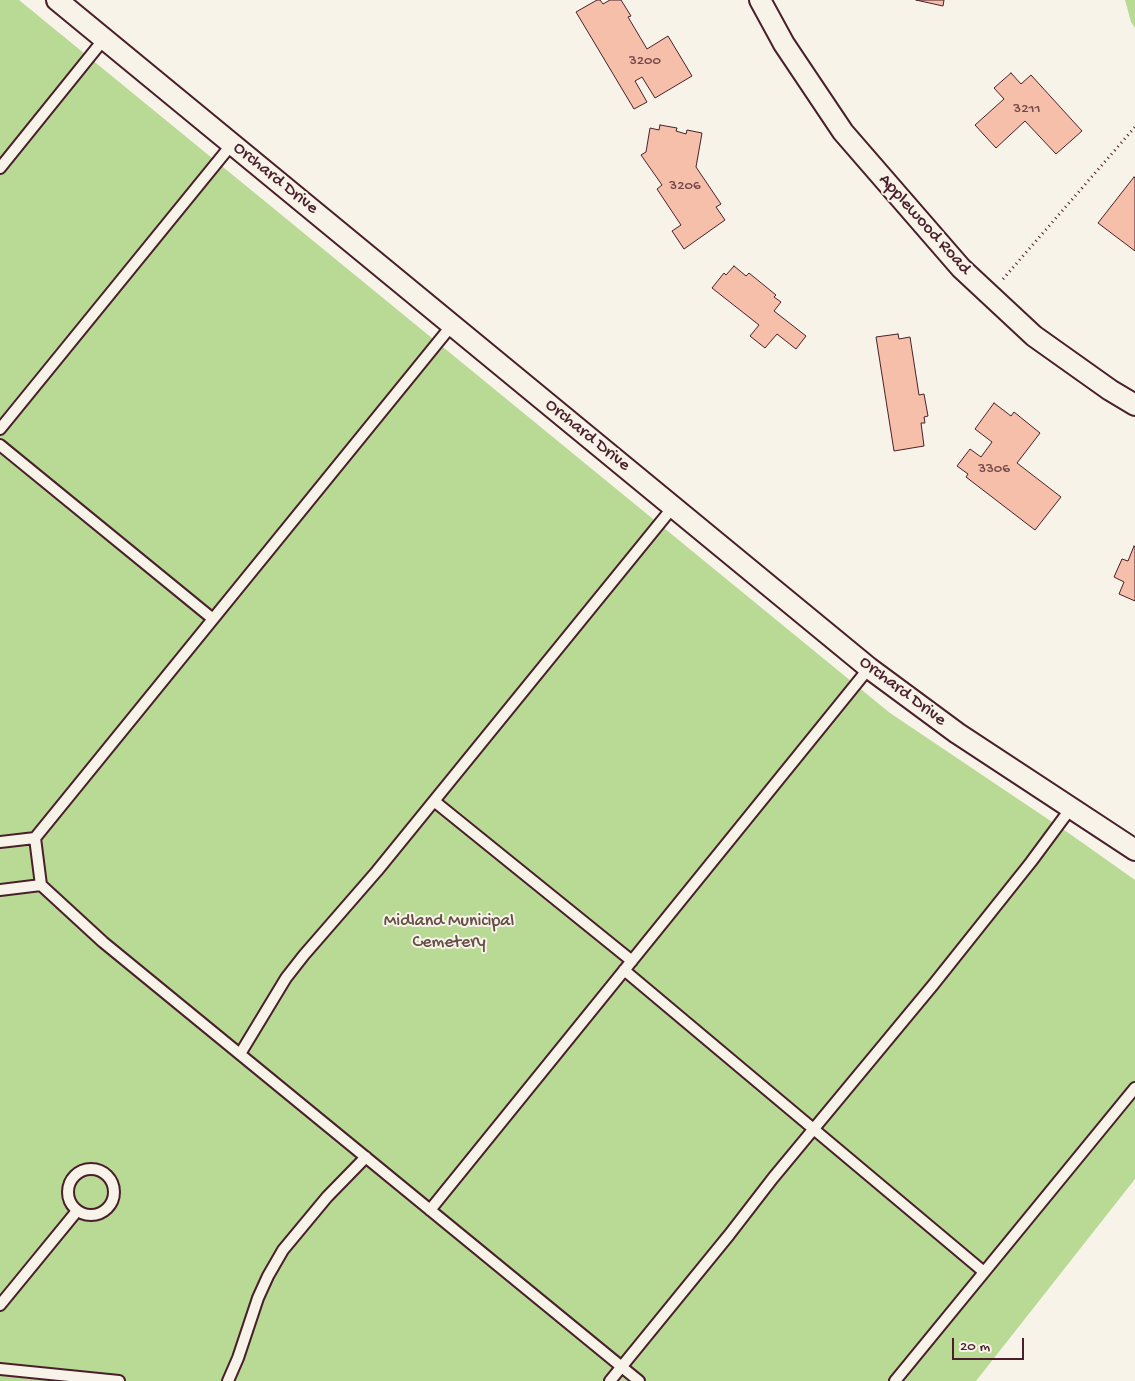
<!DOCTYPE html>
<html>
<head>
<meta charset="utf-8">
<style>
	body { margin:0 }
	#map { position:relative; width:1135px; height:1381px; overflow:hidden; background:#f7f3e8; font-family:"Gochi Hand",sans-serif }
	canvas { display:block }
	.scale { position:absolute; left:952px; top:1338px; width:72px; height:22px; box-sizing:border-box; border:2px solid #4a1f2b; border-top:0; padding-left:6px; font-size:15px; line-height:18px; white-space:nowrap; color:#4a1f2b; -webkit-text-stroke:4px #f7f3e8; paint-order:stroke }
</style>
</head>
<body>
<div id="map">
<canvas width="1135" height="1381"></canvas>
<div class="scale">20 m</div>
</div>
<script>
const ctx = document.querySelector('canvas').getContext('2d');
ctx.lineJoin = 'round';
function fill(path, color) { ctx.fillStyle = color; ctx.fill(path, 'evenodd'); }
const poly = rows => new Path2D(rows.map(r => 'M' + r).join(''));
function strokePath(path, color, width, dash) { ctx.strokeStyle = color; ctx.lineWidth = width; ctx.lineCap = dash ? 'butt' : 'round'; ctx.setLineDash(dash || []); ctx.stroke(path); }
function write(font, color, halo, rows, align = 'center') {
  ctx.font = font + ' "Gochi Hand",sans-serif'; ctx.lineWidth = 4; ctx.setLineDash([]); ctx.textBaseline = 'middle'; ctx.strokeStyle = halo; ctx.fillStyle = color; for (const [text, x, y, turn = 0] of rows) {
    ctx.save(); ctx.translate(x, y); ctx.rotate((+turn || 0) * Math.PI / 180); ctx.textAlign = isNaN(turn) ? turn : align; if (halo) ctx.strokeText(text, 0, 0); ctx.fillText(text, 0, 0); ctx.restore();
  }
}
const green = poly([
	[0,0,19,0,890,713,1070,834,1135,880,1135,1179,976,1381,0,1381],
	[1125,0,1135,0,1135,28,1131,22]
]);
const building = poly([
	[597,0,600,0,603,4,610,0,621,0,631,16,628,17,647,49,668,36,692,76,655,98,642,77,635,81,647,102,634,109,576,12,597,0],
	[916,0,944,0,943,6,916,0],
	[1011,73,1021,84,1031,75,1082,131,1056,154,1025,121,996,148,975,125,1004,99,994,88,1011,73],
	[660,125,677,128,676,131,686,134,687,130,702,133,696,167,721,204,716,207,725,220,684,249,672,231,681,225,657,189,662,185,641,155,646,152,650,128,659,130,660,125],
	[1134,177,1135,178,1135,251,1098,223,1134,177],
	[734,266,746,276,749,273,776,295,774,297,781,302,774,311,806,336,796,349,777,334,765,348,750,336,759,325,712,288,724,273,726,275,734,266],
	[898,334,899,339,910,337,919,395,924,394,928,416,924,417,925,423,921,423,924,446,894,451,876,337,898,334],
	[994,403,1011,416,1014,412,1040,433,1017,463,1061,497,1035,530,966,477,968,474,957,466,970,449,981,457,992,442,975,429,994,403],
	[1134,546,1135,547,1135,601,1119,594,1124,582,1114,577,1122,559,1128,561,1134,546]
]);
const path = poly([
	[1003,279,1135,127]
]);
const service = poly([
	[0,168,104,39],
	[0,429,232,144],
	[0,445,213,619],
	[434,801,632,961],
	[35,838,452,325],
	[0,842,35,838,41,885,103,942,639,1381],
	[0,890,41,885],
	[624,970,984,1272],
	[240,1054,286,978,304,955,377,871,673,507],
	'68 1192a23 23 0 1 1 46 0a23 23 0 1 1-46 0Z',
	[430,1210,869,668],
	[0,1305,77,1211],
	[0,1369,119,1381],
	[228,1381,238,1358,258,1298,268,1276,283,1250,327,1197,366,1157],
	[610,1381,729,1235,773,1178,933,985,1031,862,1071,808],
	[895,1381,1135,1088]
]);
const minor = poly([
	[57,0,869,668,957,733,1135,850],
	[760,0,784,44,843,132,961,268,1034,336,1110,390,1135,405]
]);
const numberNames = [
	["3200",645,62],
	["3211",1027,110],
	["3206",685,187],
	["3306",994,470]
];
const streetNames = [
	["Orchard Drive",275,179,39],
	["Applewood Road",924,225,48],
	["Orchard Drive",587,436,39],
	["Orchard Drive",902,692,37]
];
const parkNames = [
	["Midland Municipal",449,922],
	["Cemetery",449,943]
];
fill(green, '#b8da95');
fill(building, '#f5bfa9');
strokePath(building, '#4a1f2b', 1);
strokePath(service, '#4a1f2b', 14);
strokePath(minor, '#4a1f2b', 24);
strokePath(path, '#4a1f2b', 3, [1, 4]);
strokePath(service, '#f7f3e8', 10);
strokePath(minor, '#f7f3e8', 20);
write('15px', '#75474a', null, numberNames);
write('18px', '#4a1f2b', '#f7f3e8', streetNames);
write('18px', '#664e46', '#f7f3e8', parkNames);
</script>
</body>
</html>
